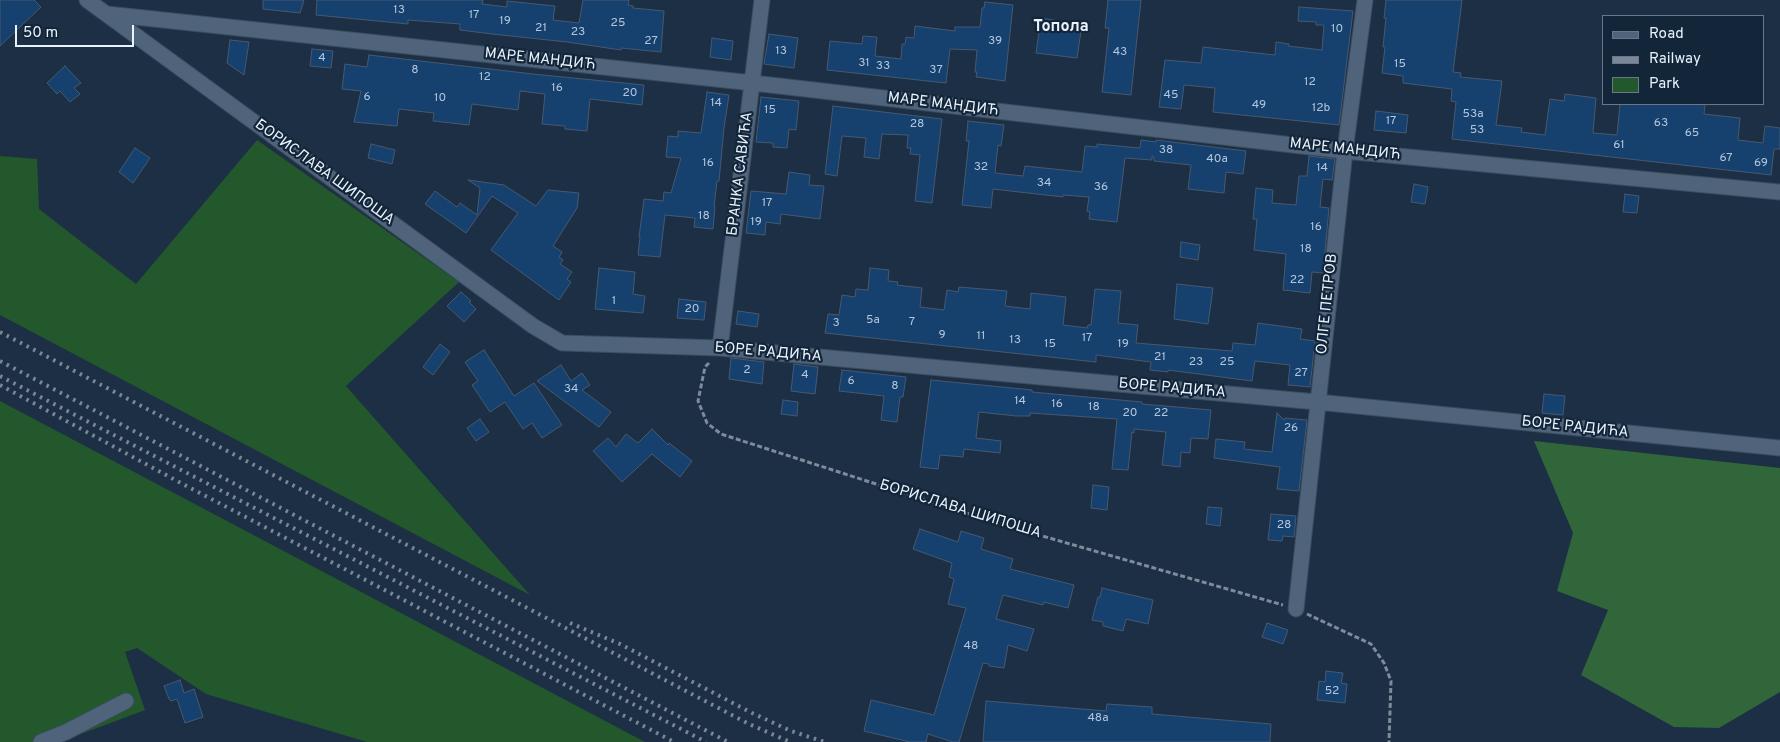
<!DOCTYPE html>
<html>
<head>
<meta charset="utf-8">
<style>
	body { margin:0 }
	#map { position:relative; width:1780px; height:742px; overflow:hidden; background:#1d2f44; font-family:Overpass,sans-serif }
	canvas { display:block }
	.legend { position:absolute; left:1602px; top:15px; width:162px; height:90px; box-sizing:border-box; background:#132539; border:1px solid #697787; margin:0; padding:6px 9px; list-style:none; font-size:15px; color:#e9f2fd }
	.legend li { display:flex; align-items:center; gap:10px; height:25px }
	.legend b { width:25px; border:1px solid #697787 }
	.scale { position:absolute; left:15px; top:25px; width:119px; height:22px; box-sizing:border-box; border:2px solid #e9f2fd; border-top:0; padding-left:6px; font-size:15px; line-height:18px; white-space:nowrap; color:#e9f2fd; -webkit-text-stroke:4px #132539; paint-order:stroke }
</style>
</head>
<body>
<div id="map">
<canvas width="1780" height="742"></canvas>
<ul class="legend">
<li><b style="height:6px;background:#4f637a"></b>Road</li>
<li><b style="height:6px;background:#798798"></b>Railway</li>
<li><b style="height:14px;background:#23572c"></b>Park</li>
</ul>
<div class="scale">50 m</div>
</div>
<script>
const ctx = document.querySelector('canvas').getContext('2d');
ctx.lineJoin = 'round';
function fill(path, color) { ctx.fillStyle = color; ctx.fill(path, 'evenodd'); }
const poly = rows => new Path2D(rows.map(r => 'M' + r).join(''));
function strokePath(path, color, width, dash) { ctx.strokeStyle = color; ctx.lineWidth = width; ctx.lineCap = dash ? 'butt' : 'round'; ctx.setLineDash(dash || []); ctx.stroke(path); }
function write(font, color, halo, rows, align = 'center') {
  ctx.font = font + ' Overpass,sans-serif'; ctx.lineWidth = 4.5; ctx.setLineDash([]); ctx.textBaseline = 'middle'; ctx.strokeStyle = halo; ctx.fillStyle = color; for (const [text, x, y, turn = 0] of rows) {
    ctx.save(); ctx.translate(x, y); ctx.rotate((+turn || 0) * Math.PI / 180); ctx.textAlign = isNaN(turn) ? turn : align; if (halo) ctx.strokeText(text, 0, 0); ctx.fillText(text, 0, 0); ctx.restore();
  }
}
const green = poly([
	[257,140,459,282,346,386,530,595,0,315,0,156,37,159,39,209,136,284],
	[0,401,645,742,367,742,206,694,137,648,125,652,145,710,60,742,0,742]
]);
const forest = poly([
	[1534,441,1780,468,1780,692,1719,728,1674,727,1581,675,1608,610,1557,591,1573,533]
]);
const building = poly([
	[0,0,34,0,41,7,0,46,0,0],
	[263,0,304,0,300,13,263,9,263,0],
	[317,0,483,0,482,4,507,7,507,1,555,6,553,20,579,23,583,0,629,0,628,5,633,6,633,8,664,11,661,52,621,48,621,50,567,42,492,34,460,30,460,24,408,20,408,24,316,15,317,0],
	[1108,0,1141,0,1131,95,1102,92,1109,28,1105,28,1108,0],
	[1386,0,1462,0,1453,72,1461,73,1460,77,1502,81,1496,125,1522,128,1521,132,1545,135,1550,99,1564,101,1565,94,1596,98,1593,133,1617,135,1620,104,1705,104,1704,114,1740,118,1738,140,1763,143,1765,126,1780,128,1780,149,1774,149,1771,175,1452,139,1456,102,1451,101,1452,89,1403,83,1403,76,1382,73,1385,47,1383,47,1386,18,1384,18,1386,0],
	[985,2,1013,5,1005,81,976,77,977,72,975,72,977,50,950,49,946,83,827,70,830,41,862,44,863,36,877,37,875,56,901,59,902,44,905,44,906,37,914,38,915,26,955,31,955,27,980,27,982,8,984,8,985,2],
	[1299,7,1353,11,1339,125,1213,112,1215,88,1184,85,1181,109,1159,107,1165,60,1201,63,1203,47,1275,55,1276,42,1289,44,1288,46,1322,50,1324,25,1316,25,1316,22,1298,21,1299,7],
	[1041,18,1060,21,1060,23,1070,24,1069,29,1081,31,1077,58,1036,53,1041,18],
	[769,34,798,38,794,68,764,64,769,34],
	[712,38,733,41,731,60,710,57,712,38],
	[230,40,249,42,244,75,227,63,230,40],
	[312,49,333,51,331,68,310,66,312,49],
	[369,55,533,74,644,85,642,105,590,99,587,131,565,129,565,126,542,124,545,94,520,91,518,110,472,104,469,125,433,121,434,113,399,109,397,126,354,122,361,91,342,89,345,64,367,67,369,55],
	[65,66,81,83,74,88,80,94,70,102,60,91,57,94,47,83,65,66],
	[707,92,729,95,724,128,719,181,717,181,714,207,715,207,713,229,694,227,695,218,665,215,660,257,638,255,640,237,639,237,644,199,663,201,664,192,671,193,681,158,666,157,668,136,678,137,678,131,701,133,707,92],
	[761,97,799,101,796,130,789,129,787,148,773,147,773,143,756,142,761,97],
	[833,106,942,119,932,203,915,201,920,155,910,154,911,148,907,148,908,135,882,134,879,159,864,157,866,138,842,136,837,176,825,174,833,106],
	[1376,111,1408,115,1406,133,1374,130,1376,111],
	[968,121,1004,125,1001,146,998,145,995,173,1023,176,1025,166,1082,172,1085,146,1097,147,1097,144,1140,148,1141,140,1156,142,1156,140,1246,151,1243,174,1226,172,1224,193,1188,189,1191,165,1154,161,1154,157,1152,156,1152,160,1125,158,1117,222,1089,219,1090,212,1087,211,1089,197,1063,195,1063,197,993,189,991,208,962,205,969,141,966,141,968,121],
	[371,144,395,150,392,164,368,158,371,144],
	[135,148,150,158,133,183,119,172,135,148],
	[1309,156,1335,159,1332,180,1323,179,1320,207,1329,208,1323,273,1312,272,1310,293,1283,290,1286,254,1254,250,1257,219,1253,219,1256,188,1273,190,1272,203,1296,205,1299,176,1307,176,1309,156],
	[789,172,810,175,809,185,824,186,820,219,781,214,780,224,766,222,765,235,746,233,751,191,786,194,789,172],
	[468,180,504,185,536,206,548,190,579,193,577,208,553,246,562,252,559,257,563,260,560,264,572,272,567,279,571,282,559,300,491,250,518,213,492,196,466,233,425,204,435,191,457,207,460,203,477,215,480,188,468,180],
	[1414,184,1428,187,1425,204,1411,202,1414,184],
	[1625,194,1639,196,1637,213,1623,212,1625,194],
	[1181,242,1200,245,1198,260,1180,257,1181,242],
	[599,268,635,272,633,294,645,296,643,313,595,309,599,268],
	[870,268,889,270,888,281,898,282,897,285,922,288,920,307,944,310,947,290,958,292,959,287,1007,291,1005,306,1030,309,1031,293,1066,297,1063,325,1087,328,1088,325,1091,325,1095,289,1121,291,1118,323,1138,325,1136,343,1232,351,1233,343,1255,345,1258,323,1302,329,1300,339,1315,341,1310,387,1288,385,1290,365,1255,361,1252,381,1168,370,1168,372,1150,370,1151,362,1096,355,1096,362,825,333,828,314,839,315,842,295,855,297,856,289,868,290,870,268],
	[1177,284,1213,288,1208,324,1174,319,1177,284],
	[461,292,471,301,469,302,476,309,464,322,447,306,461,292],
	[679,299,706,302,704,320,677,318,679,299],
	[738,311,759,314,757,327,736,324,738,311],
	[440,344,450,352,433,375,423,367,440,344],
	[484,350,514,396,534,383,562,425,542,438,532,423,523,429,505,402,490,412,472,385,478,381,465,362,484,350],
	[731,358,764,362,762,384,729,379,731,358],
	[794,364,818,367,815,394,791,391,794,364],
	[561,365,571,381,582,373,590,385,582,390,611,412,599,427,537,381,561,365],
	[842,370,906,377,903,397,900,397,897,422,881,420,884,396,839,391,842,370],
	[931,380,1032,390,1032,392,1142,402,1142,404,1211,410,1208,439,1191,438,1190,453,1181,452,1180,467,1162,465,1166,432,1134,429,1134,433,1132,432,1128,470,1112,469,1117,419,1030,413,1030,416,1016,416,979,412,976,438,1001,441,1000,453,964,449,963,457,940,455,938,469,920,467,931,380],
	[1544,394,1565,396,1563,415,1542,413,1544,394],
	[783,400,798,402,797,416,781,414,783,400],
	[1277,413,1284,420,1285,418,1307,420,1299,491,1277,489,1280,467,1214,458,1216,439,1245,442,1244,449,1272,452,1277,413],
	[480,419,489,432,476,441,467,428,480,419],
	[652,429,668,445,669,443,692,461,680,477,652,454,622,482,593,451,608,438,616,447,626,434,638,443,652,429],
	[1093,485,1109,487,1107,510,1091,508,1093,485],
	[1208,507,1222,508,1220,526,1206,524,1208,507],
	[1271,514,1296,516,1294,537,1283,536,1282,541,1268,540,1271,514],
	[920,529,958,542,961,531,984,538,981,549,1013,559,1010,569,1074,585,1068,608,1044,602,1043,605,1003,595,996,619,1034,629,1027,651,1008,645,1004,668,989,666,989,664,983,663,959,742,953,742,928,734,926,742,910,742,864,731,871,700,934,715,966,608,948,604,954,579,949,577,952,563,913,549,920,529],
	[1102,588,1153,600,1148,624,1126,619,1123,631,1103,626,1103,622,1092,620,1098,597,1100,597,1102,588],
	[1267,623,1288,630,1283,644,1262,637,1267,623],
	[1326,671,1343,673,1341,683,1347,684,1345,703,1317,700,1319,681,1325,682,1326,671],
	[180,680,184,693,194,689,203,717,185,723,177,699,171,701,169,699,164,686,180,680],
	[986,701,1106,711,1107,704,1152,707,1152,714,1271,724,1270,742,983,742,986,701]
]);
const path = poly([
	[709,363,705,367,698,401,707,423,721,434,997,523,1283,605],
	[1307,614,1371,644,1384,663,1391,681,1389,742]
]);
const minor = poly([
	[87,0,533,326,562,343,720,348,1317,402,1780,448],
	[107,14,753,83,1345,151,1780,192],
	[720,348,762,0],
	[1296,609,1345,151,1365,0],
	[41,742,66,732,126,701]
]);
const rail = poly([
	[0,332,749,724,790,742],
	[0,361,728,742],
	[0,376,706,742],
	[0,385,179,482,674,742],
	[570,623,620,644,752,713,791,731,825,742]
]);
const numberNames = [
	["13",399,11],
	["17",474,16],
	["19",505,22],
	["25",618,24],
	["21",541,29],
	["10",1337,30],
	["23",578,33],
	["27",651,42],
	["39",995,42],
	["13",781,52],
	["43",1120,53],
	["4",322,59],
	["31",864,64],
	["15",1400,65],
	["33",883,67],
	["8",415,71],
	["37",936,71],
	["12",485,78],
	["12",1310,83],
	["16",557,89],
	["20",630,94],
	["45",1171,96],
	["6",367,98],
	["10",440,99],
	["14",716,104],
	["49",1259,106],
	["12b",1321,109],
	["15",770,111],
	["53a",1473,115],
	["17",1391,122],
	["63",1661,124],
	["28",917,125],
	["53",1477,131],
	["65",1692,134],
	["61",1619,146],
	["38",1166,151],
	["67",1726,159],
	["40a",1217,160],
	["16",708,164],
	["69",1761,164],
	["32",981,168],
	["14",1322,169],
	["34",1044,184],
	["36",1101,188],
	["17",767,204],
	["18",704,217],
	["19",756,223],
	["16",1316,228],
	["18",1306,250],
	["22",1297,281],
	["1",614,302],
	["20",692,310],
	["5a",873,321],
	["7",912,323],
	["3",836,324],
	["9",942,336],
	["11",981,337],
	["17",1087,339],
	["13",1015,341],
	["15",1050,345],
	["19",1123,345],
	["21",1160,358],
	["23",1196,363],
	["25",1227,363],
	["2",747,371],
	["27",1301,374],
	["4",805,376],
	["6",851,382],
	["8",895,387],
	["34",571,390],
	["14",1020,402],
	["16",1057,405],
	["18",1094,408],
	["20",1130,414],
	["22",1161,414],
	["26",1291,429],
	["28",1284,526],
	["48",971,647],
	["52",1332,692],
	["48a",1098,719]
];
const streetNames = [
	["МАРЕ МАНДИЋ",540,60,6],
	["МАРЕ МАНДИЋ",943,105,7],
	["МАРЕ МАНДИЋ",1345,150,6],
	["БОРИСЛАВА ШИПОША",324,173,36],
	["БРАНКА САВИЋА",741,174,-83],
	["ОЛГЕ ПЕТРОВ",1328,304,-84],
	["БОРЕ РАДИЋА",768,353,5],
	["БОРЕ РАДИЋА",1172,389,5],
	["БОРЕ РАДИЋА",1575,428,6],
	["БОРИСЛАВА ШИПОША",960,510,17]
];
const neighbourhoodNames = [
	["Топола",1061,28]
];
fill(green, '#23572c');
fill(forest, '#31663a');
fill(building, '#16416f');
strokePath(building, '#465970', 1);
strokePath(minor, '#3c4c5d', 17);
strokePath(path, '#7d8b9b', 3, [5, 2.5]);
strokePath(minor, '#4f637a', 15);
strokePath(rail, '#798798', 4, [2.5, 5]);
write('12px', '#b4c6da', null, numberNames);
write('15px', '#e9f2fd', '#132539', streetNames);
write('bold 16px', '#e9f2fd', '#132539', neighbourhoodNames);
</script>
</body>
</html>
